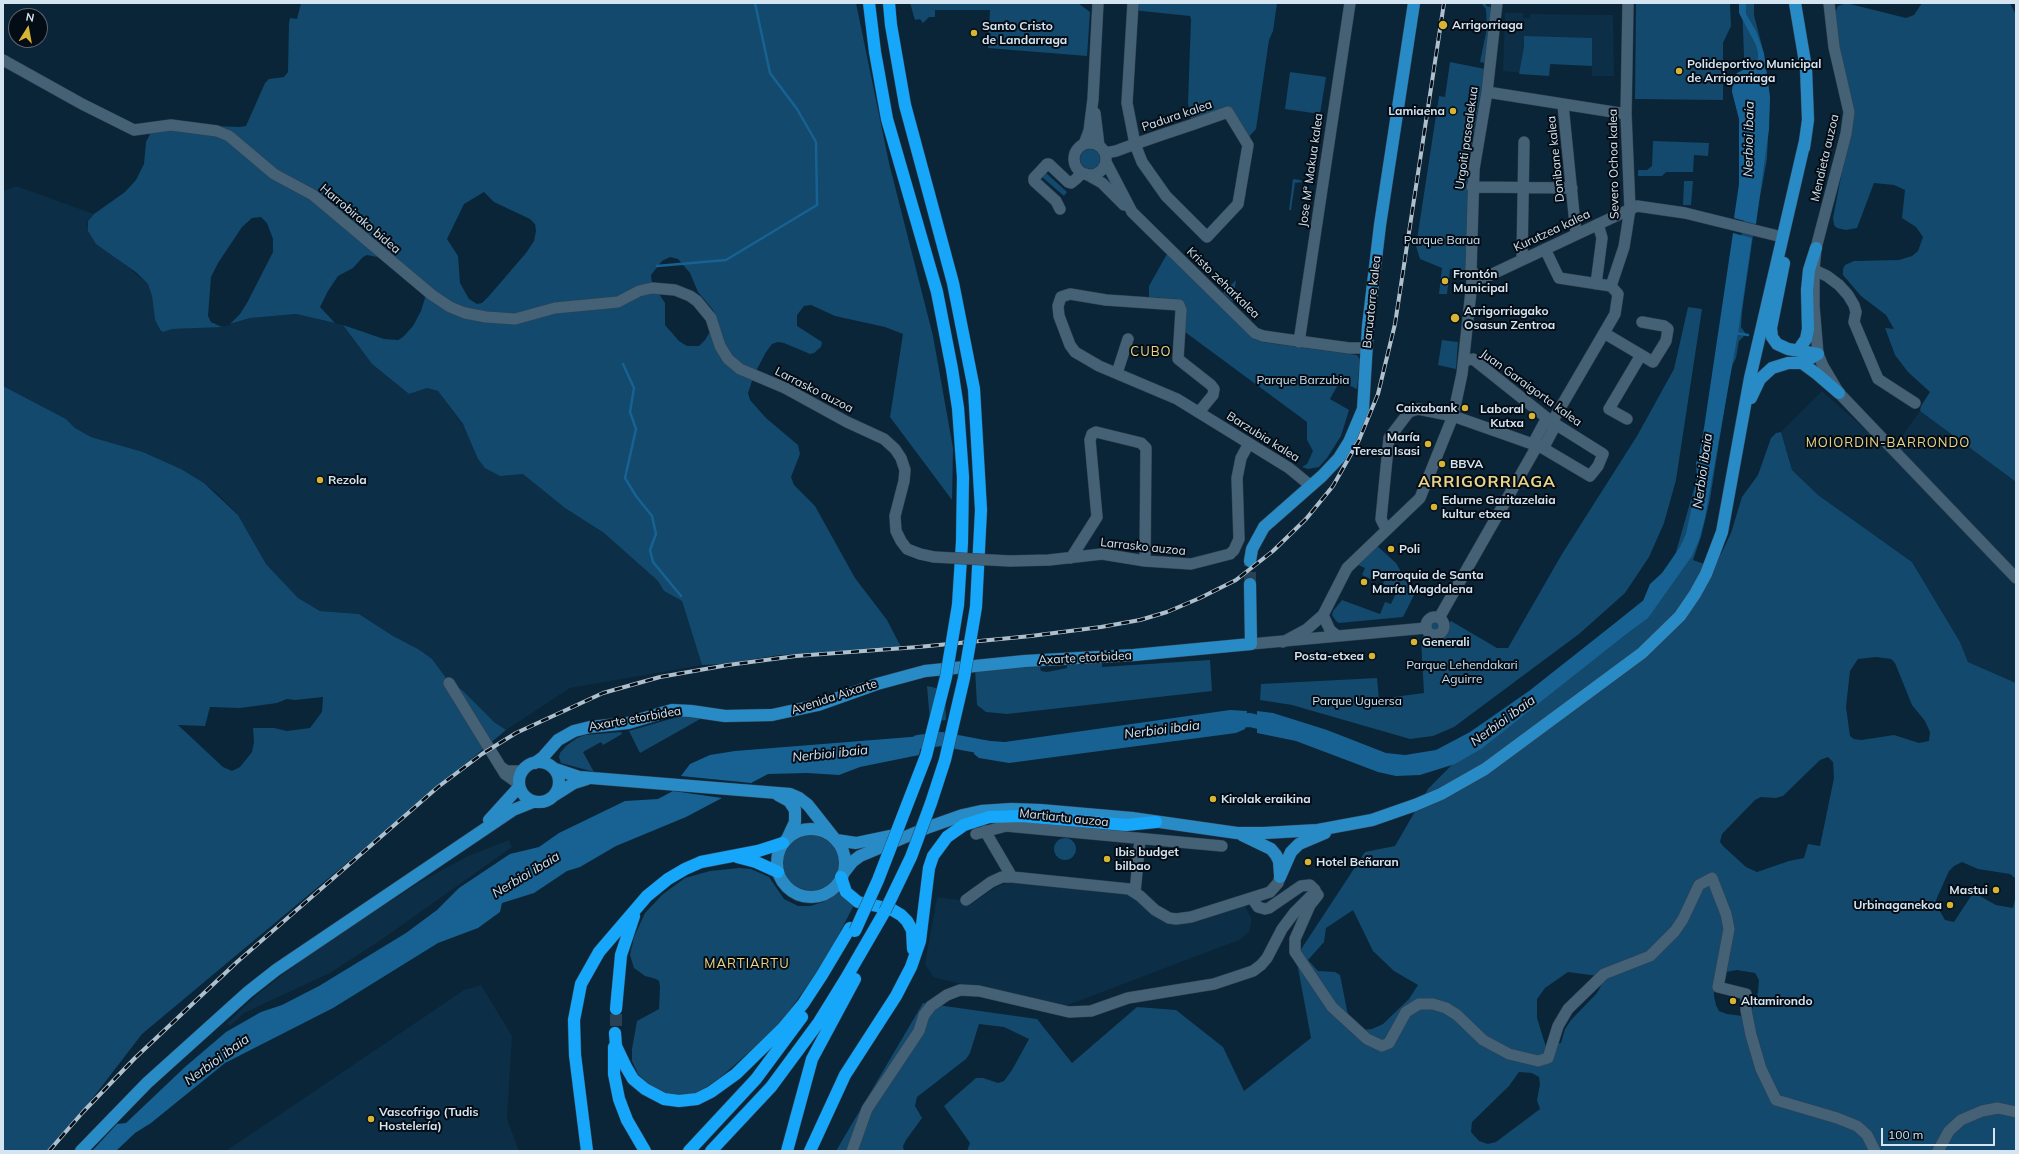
<!DOCTYPE html>
<html>
<head>
<meta charset="utf-8">
<style>
	body { margin:0 }
	#map { position:relative; width:2019px; height:1154px; overflow:hidden; background:#0a2537; font-family:Mulish,sans-serif }
	canvas { display:block }
	.frame { position:absolute; inset:0; border:4px solid #d5e4f1; pointer-events:none }
	.north { position:absolute; left:8px; top:8px; width:40px; height:40px; box-sizing:border-box; background:#040d15; border:1px solid #58636d; border-radius:50%; rotate:11deg; font-size:11px; font-weight:700; line-height:16px; text-align:center; color:#d5e4f1 }
	.north::after { content:''; display:block; margin:auto; width:14px; height:18px; background:#d8b434; clip-path:polygon(50% 0,100% 100%,50% 72%,0 100%) }
	.scale { position:absolute; left:1881px; top:1128px; width:114px; height:18px; box-sizing:border-box; border:2px solid #d5e4f1; border-top:0; padding-left:5px; font-size:12px; line-height:14px; white-space:nowrap; color:#d5e4f1; -webkit-text-stroke:3px #040d15; paint-order:stroke }
</style>
</head>
<body>
<div id="map">
<canvas width="2019" height="1154"></canvas>
<div class="frame"></div>
<div class="north">N</div>
<div class="scale">100 m</div>
</div>
<script>
const ctx = document.querySelector('canvas').getContext('2d');
ctx.lineJoin = 'round';
function fill(path, color) { ctx.fillStyle = color; ctx.fill(path, 'evenodd'); }
const poly = rows => new Path2D(rows.map(r => 'M' + r).join(''));
function strokePath(path, color, width, dash) { ctx.strokeStyle = color; ctx.lineWidth = width; ctx.lineCap = dash ? 'butt' : 'round'; ctx.setLineDash(dash || []); ctx.stroke(path); }
function write(font, color, halo, rows, align = 'center') {
  ctx.font = font + ' Mulish,sans-serif'; ctx.lineWidth = 4; ctx.setLineDash([]); ctx.textBaseline = 'middle'; ctx.strokeStyle = halo; ctx.fillStyle = color; for (const [text, x, y, turn = 0] of rows) {
    ctx.save(); ctx.translate(x, y); ctx.rotate((+turn || 0) * Math.PI / 180); ctx.textAlign = isNaN(turn) ? turn : align; if (halo) ctx.strokeText(text, 0, 0); ctx.fillText(text, 0, 0); ctx.restore();
  }
}
const built = poly([
	[1505,13,1523,13,1523,18,1530,18,1530,14,1613,15,1614,76,1592,76,1592,66,1551,64,1549,76,1503,71],
	[16,186,94,214,88,221,87,225,121,261,148,284,152,296,155,320,159,330,163,332,172,329,226,326,250,318,296,314,343,325,372,364,409,394,427,388,438,391,500,476,523,473,565,508,604,533,658,581,664,591,682,601,702,665,570,688,506,730,494,722,449,682,418,649,393,636,359,614,320,611,298,598,266,564,238,515,218,494,204,483,181,469,143,452,91,437,75,428,66,419,3,386,3,191],
	[1822,391,1891,452,1920,411,2016,482,2016,683,1968,662,1960,642,1912,562,1818,495,1792,470,1781,432],
	[509,840,512,847,381,940,330,973,244,1013,230,1026,227,1023,259,993,315,950,420,882,468,856],
	[1009,882,1128,894,1139,901,1153,915,1168,923,1192,922,1245,906,1251,918,1251,923,1249,932,1239,940,1060,1008,933,977,925,964,937,897,974,902,996,887],
	[481,985,512,1036,507,1119,519,1151,226,1151,464,990]
]);
const green = poly([
	[301,3,856,3,889,163,933,336,953,448,952,500,890,417,903,334,885,327,835,316,811,305,804,306,797,315,797,326,822,342,821,347,814,353,810,354,784,343,778,342,772,344,766,352,754,375,748,393,750,400,766,418,798,445,800,454,791,477,794,485,815,506,855,578,887,620,901,647,879,651,780,655,723,664,702,665,682,601,664,591,658,581,604,533,565,508,523,474,500,476,485,468,478,459,463,424,438,391,427,388,409,394,372,364,343,325,384,339,398,340,403,337,413,326,421,311,425,298,424,294,387,262,377,257,367,255,363,257,353,268,338,276,328,291,320,307,335,323,296,314,250,318,230,324,240,314,247,303,273,252,273,239,267,223,261,217,252,218,242,227,218,263,211,277,208,316,211,322,222,327,172,329,163,332,160,330,155,320,152,296,148,284,137,273,96,244,88,231,88,221,94,214,125,192,136,180,144,164,146,142,151,132,212,126,240,127,246,126,265,83,269,79,284,77,288,72,289,23,290,18,297,19],
	[484,192,494,202,530,219,535,224,536,231,534,241,526,253,489,296,482,303,477,304,469,299,460,283,458,256,447,239,464,204],
	[670,257,678,259,690,273,698,292,713,310,716,318,714,325,705,340,699,346,687,346,679,341,665,325,665,303,652,283,651,275,662,261],
	[910,3,1078,3,1090,12,1087,56,988,48,990,10,935,10,935,17,929,17,923,23,920,19,915,20],
	[1133,3,1277,3,1273,31,1269,40,1256,129,1246,140,1229,116,1191,122,1188,103,1191,19,1190,16,1132,10],
	[1486,3,1486,6,1490,7,1491,28,1485,63,1480,62,1487,28,1486,9,1482,4],
	[1636,3,1730,3,1731,26,1723,43,1723,100,1635,99],
	[1742,3,1754,3,1754,15,1762,46,1770,98,1767,159,1754,229,1742,312,1741,327,1746,334,1739,341,1736,358,1731,368,1710,499,1701,537,1693,560,1707,565,1721,554,1731,533,1742,497,1758,475,1771,438,1776,433,1781,432,1792,470,1818,495,1912,562,1960,642,1968,662,2016,683,2016,879,2010,874,1978,869,1962,862,1954,866,1949,871,1936,900,1937,906,1945,920,1954,922,1971,896,1978,895,1996,905,2013,908,2016,895,2016,1151,967,1151,970,1143,944,1106,976,1078,983,1078,998,1083,1004,1081,1012,1070,1029,1039,1004,1027,979,1024,970,1053,966,1059,917,1097,915,1106,922,1118,906,1140,903,1146,904,1151,836,1151,923,1003,1037,1019,1072,1063,1137,1007,1176,1010,1223,1047,1244,1091,1311,1038,1296,957,1365,852,1395,846,1428,789,1495,721,1668,580,1708,440,1749,189],
	[1876,657,1891,659,1895,663,1912,705,1925,721,1930,732,1929,741,1919,743,1894,735,1861,740,1854,739,1850,736,1846,707,1850,671,1858,659],
	[1828,757,1833,762,1834,778,1820,846,1808,844,1804,858,1789,861,1757,872,1746,867,1723,846,1720,842,1722,834,1755,800,1761,797,1776,798,1783,796,1820,760],
	[1353,910,1373,951,1394,971,1418,985,1409,999,1383,1024,1372,1029,1360,1030,1349,1020,1340,975,1335,972,1318,971,1308,960,1324,942,1326,928],
	[1737,970,1755,973,1759,980,1758,992,1752,1010,1743,1016,1727,1014,1719,1011,1716,1005,1714,996,1714,990,1726,972],
	[1568,972,1598,976,1604,980,1597,993,1571,1020,1565,1029,1561,1043,1546,1047,1537,1018,1537,999,1545,988],
	[1519,1072,1532,1073,1539,1077,1540,1084,1537,1100,1540,1109,1496,1142,1488,1144,1479,1141,1471,1132,1472,1122,1509,1086],
	[1922,3,2010,3,2016,15,2016,482,1920,411,1921,406,1930,392,1908,372,1895,355,1885,328,1894,329,1886,315,1861,296,1843,275,1843,269,1845,265,1854,261,1899,260,1912,256,1918,251,1923,237,1916,227,1902,218,1905,190,1894,185,1874,183,1857,228,1846,230,1837,228,1834,225,1833,218,1849,135,1835,13,1838,6,1846,3,1906,18,1914,15],
	[1524,36,1592,38,1592,66,1550,64,1549,76,1519,74,1524,47],
	[1450,62,1485,69,1468,167,1466,271,1450,269,1447,294,1439,294,1442,268,1420,259,1416,246,1439,96,1445,97],
	[1290,72,1326,77,1320,114,1285,109],
	[1653,141,1709,143,1708,156,1694,155,1693,172,1666,172,1662,176,1638,176,1638,170,1647,170,1652,166],
	'1080 159a10 10 0 1 1 20 0a10 10 0 1 1-20 0Z',
	[1046,173,1067,192,1064,196,1042,177],
	[1293,179,1300,180,1303,182,1295,183,1291,210,1289,210],
	[1684,181,1693,181,1691,205,1683,205],
	[1167,254,1252,338,1262,342,1357,355,1360,360,1357,389,1340,381,1330,399,1349,410,1341,436,1327,458,1319,467,1308,469,1302,467,1307,464,1313,451,1307,440,1307,422,1185,332,1183,303,1178,299,1149,297,1149,286],
	[1236,280,1233,302,1223,293],
	[1688,307,1702,309,1676,480,1664,523,1649,557,1625,593,1579,634,1454,727,1433,736,1410,739,1292,705,1260,700,1261,684,1377,678,1379,699,1424,693,1421,639,1424,635,1432,640,1442,638,1447,632,1448,624,1451,621,1497,648,1508,648,1562,554,1637,436,1674,369],
	[1442,340,1458,342,1456,369,1438,365],
	[3,386,66,419,75,428,91,437,143,452,181,469,204,483,238,515,266,564,298,598,320,611,359,614,393,636,418,649,432,659,449,682,462,690,494,722,506,730,142,1034,52,1151,3,1151],
	[323,697,322,712,310,728,287,731,274,728,253,728,254,742,252,752,240,767,232,771,223,767,178,725,205,726,210,707,240,708,277,703,287,699,295,700],
	[1376,545,1396,563,1414,595,1403,617,1339,623,1336,621,1332,615,1333,611,1342,600,1380,614,1385,602,1391,604,1398,589,1383,584,1385,578,1376,574,1373,580,1362,575,1365,568,1354,563],
	'1430 626a5 5 0 1 1 10 0a5 5 0 1 1-10 0Z',
	[1210,660,1212,691,1007,714,986,712,977,705,975,668,1040,667,1041,671,1047,672,1067,668,1067,665,1102,663,1102,667],
	[927,686,945,690,946,720,930,722],
	[684,715,702,718,640,753,629,731],
	[621,732,622,734,603,745,601,742,583,752,594,772,561,763,559,757,560,753,566,746,577,738,585,735],
	'783 863a28 28 0 1 1 56 0a28 28 0 1 1-56 0Z',
	'1054 849a11 11 0 1 1 22 0a11 11 0 1 1-22 0Z',
	[739,868,751,869,769,877,784,899,798,906,810,906,823,902,840,890,854,905,824,963,778,1026,720,1078,696,1094,675,1097,649,1085,638,1074,632,1061,632,1049,637,1021,659,1009,660,987,659,981,656,979,645,976,634,968,630,955,634,937,645,913,663,894,685,878,710,871]
]);
const water = poly([
	[1739,3,1746,3,1746,14,1756,31,1764,53,1770,97,1769,129,1756,224,1734,218,1739,184,1739,119,1732,92,1733,78,1737,73,1753,65,1758,59,1758,53,1756,45,1739,13],
	[1733,233,1752,238,1739,327,1705,518,1699,540,1692,556,1648,618,1625,635,1481,749,1455,764,1420,775,1396,776,1378,772,1296,741,1257,733,1257,711,1273,713,1327,730,1386,753,1405,755,1436,750,1470,732,1529,691,1643,601,1650,584,1662,573,1680,547,1686,534,1693,501,1697,477,1696,463,1699,455,1704,428],
	[1230,710,1247,711,1245,729,1236,733,1009,763,979,758,974,754,976,740,1005,742],
	[923,736,919,755,860,767,839,775,807,773,768,774,751,783,681,776,690,764,710,755,735,751],
	[673,791,722,798,686,817,616,846,580,867,567,871,534,893,502,903,500,912,478,928,438,943,333,1008,225,1063,151,1123,135,1133,116,1151,92,1151,117,1124,126,1123,185,1067,226,1032,261,1012,282,1005,319,986,406,933,437,910,459,888,510,854,539,847,559,833,625,801,658,799]
]);
const stream = poly([
	[657,266,726,260,817,205,816,142,797,109,770,73,755,3],
	[1735,333,1748,335],
	[623,364,634,388,630,412,636,429,625,478,636,496,652,516,656,534,650,550,653,562,681,596]
]);
const river = poly([
	[1227,722,1250,720,1275,726],
	[918,742,941,739,994,749]
]);
const majorTunnel = poly([
	[1250,584,1250,561]
]);
const highwayTunnel = poly([
	[616,1026,616,1009]
]);
const minor = poly([
	[1829,3,1834,47,1849,112,1846,134,1816,248,1814,270,1814,306,1818,354,1823,366,1839,393,2016,578],
	[3,60,82,104,134,130,171,125,217,131,229,136,274,174,313,195,432,295,450,307,465,313,486,317,515,319,555,308,618,302,639,291,652,288,675,290,690,296,697,301,711,318,720,346,728,359,740,369,785,388,847,422,884,439,895,449,901,458,905,470,904,481,895,516,896,531,901,541,907,549,920,554,934,557],
	[1487,92,1626,114],
	[1563,105,1576,234],
	[1095,113,1099,146],
	'1074 159a16 16 0 1 1 32 0a16 16 0 1 1-32 0Z',
	[1084,144,1089,131,1093,99,1098,3],
	[1105,153,1116,151,1135,144,1164,134,1191,125,1228,112,1248,145,1238,204,1207,237,1166,196,1142,162,1135,144,1127,103,1133,3],
	[1106,162,1132,212,1255,333,1263,336,1291,340,1349,348,1367,348],
	[1086,174,1102,183,1124,205],
	[1472,187,1572,188],
	[1060,209,1056,201,1034,181,1034,178,1047,164,1049,164,1068,182,1071,183,1076,179,1082,173],
	[1545,249,1559,278,1611,286],
	[1522,259,1524,142],
	[1814,270,1827,276,1839,285,1848,295,1854,305,1856,312,1854,322,1878,379,1915,403],
	[1471,271,1481,278,1486,277,1637,206,1685,213,1782,237],
	[1596,284,1602,238,1598,224],
	[1604,333,1653,362,1666,341,1668,329,1664,326,1642,322],
	[1299,342,1350,3],
	[1464,361,1473,359,1552,422,1603,454,1598,466,1590,476,1541,447],
	[1117,373,1128,339],
	[1199,412,1213,395,1214,389,1211,385,1178,359,1181,310,1179,305,1106,300,1070,294,1061,297,1058,306,1059,316,1070,345,1075,352,1099,366,1177,399,1289,468,1311,486],
	[1627,419,1609,409,1641,355],
	[1552,422,1615,314,1618,294,1611,286,1624,247,1630,209,1626,114,1628,3],
	[1537,446,1535,440,1544,423,1552,422],
	[1386,529,1381,519,1389,438,1409,412,1418,409,1453,416,1541,447,1545,445,1554,428,1552,422],
	[1071,558,1097,517,1090,440,1092,434,1096,432,1141,443,1146,448,1145,561],
	[1010,561,1049,560,1102,554,1145,561,1191,564,1230,554,1234,550,1239,539,1237,478,1241,458,1248,445],
	[1323,615,1330,630,1336,635],
	'1426 626a9 9 0 1 1 18 0a9 9 0 1 1-18 0Z',
	[1439,618,1537,446],
	[1283,642,1307,629,1323,615,1347,568,1420,498,1453,416,1462,374,1472,282,1471,271,1474,169,1487,92,1497,3],
	[1251,644,1426,628],
	[449,683,505,774,519,784],
	[501,767,507,771,523,771],
	[985,831,1012,877],
	[976,834,1006,826,1222,846],
	[1315,891,1318,895,1310,905,1295,939,1295,952,1332,1007,1367,1039,1382,1046,1389,1043,1406,1012,1419,1004,1433,1004,1446,1008,1457,1015,1483,1040,1509,1054,1538,1061,1548,1058,1558,1026,1568,1009,1604,974,1650,956,1675,931,1683,919,1699,885,1712,878,1726,914,1729,929,1718,987,1746,994,1746,1010,1751,1035,1761,1069,1776,1100,1837,1118,1857,1126,1867,1135,1875,1151],
	[1135,893,1140,839],
	[966,900,991,882,1002,877,1012,877,1129,889,1140,896,1155,910,1169,918,1176,919,1191,917,1270,892,1278,883,1280,877],
	[852,1151,867,1109,919,1031,924,1015,931,1006,947,995,960,990,979,991,1069,1012,1091,1011,1128,998,1214,984,1253,971,1261,965,1267,958,1282,929,1294,913,1314,893,1315,890,1310,885,1301,886,1269,908,1265,909,1258,907,1252,898],
	[1938,1151,1949,1131,1961,1120,1982,1111,1998,1108,2016,1112]
]);
const major = poly([
	[1795,3,1806,68,1808,120,1804,148],
	[1784,263,1771,328,1772,337,1777,344,1788,349,1818,354],
	[1799,349,1806,339,1808,329,1807,290,1809,270,1816,248],
	[1802,363,1817,374,1839,393],
	[1751,398,1760,379,1772,368,1788,363,1802,363,1818,354],
	[1250,561,1252,549,1264,527,1322,476,1339,458,1349,442,1363,409,1368,326,1380,225,1414,3],
	'519 782a20 20 0 1 1 40 0a20 20 0 1 1-40 0Z',
	[535,763,543,757,558,740,574,731,590,727,628,723,672,710,691,711,725,716,772,715,818,705,877,684,925,671,1025,661,1134,655,1251,644,1250,584],
	[555,769,579,777,790,794,799,798,808,805,834,838],
	[555,795,574,783,587,779],
	[778,795,789,801,795,810,795,822,788,837],
	[489,820,519,787],
	'777 863a34 34 0 1 1 68 0a34 34 0 1 1-68 0Z',
	[1242,835,1271,849,1276,855,1279,861,1280,875],
	[836,840,856,843,899,834],
	[842,875,852,862,860,856,929,827,963,815,981,811,1011,809,1040,810,1132,818,1237,833,1264,833,1318,830,1372,820,1415,805,1441,794,1485,769,1642,653,1680,616,1695,594,1706,574,1722,532,1750,378,1805,141],
	[1280,877,1291,852,1299,844,1325,833],
	[81,1151,147,1083,248,992,276,970,513,810,533,802]
]);
const highway = poly([
	[869,3,875,52,887,119,937,292,952,369,958,408,963,477,962,542,958,605],
	[889,3,891,25,905,105,953,283,974,389,981,510,976,607],
	[737,857,756,862,778,872],
	[841,877,846,892,858,902,891,909,901,915,907,921,912,930,913,949],
	[616,1009,621,955,634,916],
	[615,1033,616,1046,626,1067,633,1079,645,1089,664,1099,679,1101,697,1099,711,1092,736,1074,783,1028,803,1004,822,975,850,928],
	[614,1047,614,1074,619,1099,627,1120,645,1151],
	[587,1151,575,1055,574,1020,581,984,599,952,647,896,668,879,685,869,701,862,758,851,783,843],
	[689,1151,756,1079,802,1017],
	[711,1151,771,1087,819,1022,845,980,885,911],
	[787,1151,812,1059,855,979],
	[810,1151,845,1075,896,996,911,967,920,941,929,868,933,856,947,837,964,825,989,817,1021,816,1126,825,1156,822]
]);
const rail = poly([
	[49,1151,83,1112,135,1058,237,962,438,787,482,754,516,733,603,693,660,677,728,665,796,656,918,647,1031,636,1101,627,1140,620,1167,612,1200,598,1236,580,1273,551,1306,519,1333,486,1359,440,1378,394,1395,324,1444,3]
]);
const minorBridge = poly([
	[934,557,1010,561]
]);
const highwayBridge = poly([
	[885,911,911,857,931,803,945,760,964,678,976,607],
	[855,931,878,880,926,756,946,677,958,605]
]);
const markers = [
	[1443,25,5,"#d8b434"],
	[974,33,4,"#d8b434"],
	[1679,71,4,"#d8b434"],
	[1453,111,4,"#d8b434"],
	[1445,281,4,"#d8b434"],
	[1455,318,5,"#d8b434"],
	[1465,408,4,"#d8b434"],
	[1532,416,4,"#d8b434"],
	[1428,444,4,"#d8b434"],
	[1442,464,4,"#d8b434"],
	[320,480,4,"#d8b434"],
	[1434,507,4,"#d8b434"],
	[1391,549,4,"#d8b434"],
	[1364,582,4,"#d8b434"],
	[1414,642,4,"#d8b434"],
	[1372,656,4,"#d8b434"],
	[1213,799,4,"#d8b434"],
	[1107,859,4,"#d8b434"],
	[1308,862,4,"#d8b434"],
	[1996,890,4,"#d8b434"],
	[1950,905,4,"#d8b434"],
	[1733,1001,4,"#d8b434"],
	[371,1119,4,"#d8b434"]
];
const poiNames = [
	["Arrigorriaga",1452,25],
	["Santo Cristo",982,26],
	["de Landarraga",982,40],
	["Polideportivo Municipal",1687,64],
	["de Arrigorriaga",1687,78],
	["Lamiaena",1445,111,"right"],
	["Frontón",1453,274],
	["Municipal",1453,288],
	["Arrigorriagako",1464,311],
	["Osasun Zentroa",1464,325],
	["Caixabank",1457,408,"right"],
	["Laboral",1524,409,"right"],
	["Kutxa",1524,423,"right"],
	["María",1420,437,"right"],
	["Teresa Isasi",1420,451,"right"],
	["BBVA",1450,464],
	["Rezola",328,480],
	["Edurne Garitazelaia",1442,500],
	["kultur etxea",1442,514],
	["Poli",1399,549],
	["Parroquia de Santa",1372,575],
	["María Magdalena",1372,589],
	["Generali",1422,642],
	["Posta-etxea",1364,656,"right"],
	["Kirolak eraikina",1221,799],
	["Ibis budget",1115,852],
	["bilbao",1115,866],
	["Hotel Beñaran",1316,862],
	["Mastui",1988,890,"right"],
	["Urbinaganekoa",1942,905,"right"],
	["Altamirondo",1741,1001],
	["Vascofrigo (Tudis",379,1112],
	["Hostelería)",379,1126]
];
const streetNames = [
	["Padura kalea",1177,116,-19],
	["Urgoiti pasealekua",1467,138,-82],
	["Mendieta auzoa",1825,158,-77],
	["Donibane kalea",1556,159,-96],
	["Severo Ochoa kalea",1614,164,-91],
	["Jose Mª Makua kalea",1311,170,-82],
	["Harrobirako bidea",360,219,40],
	["Kurutzea kalea",1552,231,-25],
	["Kristo zeharkalea",1223,283,44],
	["Baruatorre kalea",1372,302,-84],
	["Juan Garaigorta kalea",1531,388,36],
	["Larrasko auzoa",814,390,27],
	["Barzubia kalea",1263,437,32],
	["Larrasko auzoa",1143,547,6],
	["Axarte etorbidea",1085,658,-3],
	["Avenida Aixarte",834,697,-18],
	["Axarte etorbidea",635,719,-10],
	["Martiartu auzoa",1064,818,6]
];
const parkNames = [
	["Parque Barua",1442,240],
	["Parque Barzubia",1303,380],
	["Parque Lehendakari",1462,665],
	["Aguirre",1462,679],
	["Parque Uguersa",1357,701]
];
const waterNames = [
	["Nerbioi ibaia",1749,139,-89],
	["Nerbioi ibaia",1703,471,-82],
	["Nerbioi ibaia",1503,721,-36],
	["Nerbioi ibaia",1162,730,-7],
	["Nerbioi ibaia",830,754,-6],
	["Nerbioi ibaia",526,875,-31],
	["Nerbioi ibaia",217,1060,-36]
];
const neighbourhoodNames = [
	["CUBO",1151,352],
	["MOIORDIN-BARRONDO",1888,443],
	["MARTIARTU",747,964]
];
const districtNames = [
	["ARRIGORRIAGA",1487,482]
];
fill(built, '#0c2e46');
fill(green, '#12496d');
fill(water, '#176292');
strokePath(stream, '#176292', 2.5);
strokePath(river, '#176292', 14);
strokePath(majorTunnel, '#284253', 12, [12, 6]);
strokePath(highwayTunnel, '#284253', 12, [12, 6]);
strokePath(minor, '#334151', 12);
strokePath(major, '#334151', 13);
strokePath(highway, '#334151', 13);
strokePath(minor, '#456176', 11);
strokePath(major, '#298bc5', 12);
strokePath(highway, '#16a7fa', 12);
strokePath(rail, '#aebfcd', 4);
strokePath(rail, '#040d15', 2.5, [8]);
strokePath(minorBridge, '#334151', 12, []);
strokePath(highwayBridge, '#334151', 13, []);
strokePath(minorBridge, '#456176', 11);
strokePath(highwayBridge, '#16a7fa', 12);
for (const [x, y, r, color] of markers) { const dot = new Path2D(); dot.arc(x, y, r, 0, 2 * Math.PI); ctx.fillStyle = color; ctx.fill(dot); strokePath(dot, '#040d15', 1.5); }
write('bold 12px', '#d5e4f1', '#040d15', poiNames, 'left');
write('12px', '#d5e4f1', '#040d15', streetNames);
write('12px', '#cbe0f1', '#040d15', parkNames);
write('italic 13px', '#cee3f4', '#040d15', waterNames);
ctx.letterSpacing = '1px';
write('13px', '#ecd487', '#040d15', neighbourhoodNames);
ctx.letterSpacing = '0px';
ctx.letterSpacing = '1px';
write('bold 16px', '#ecd487', '#040d15', districtNames);
ctx.letterSpacing = '0px';
</script>
</body>
</html>
